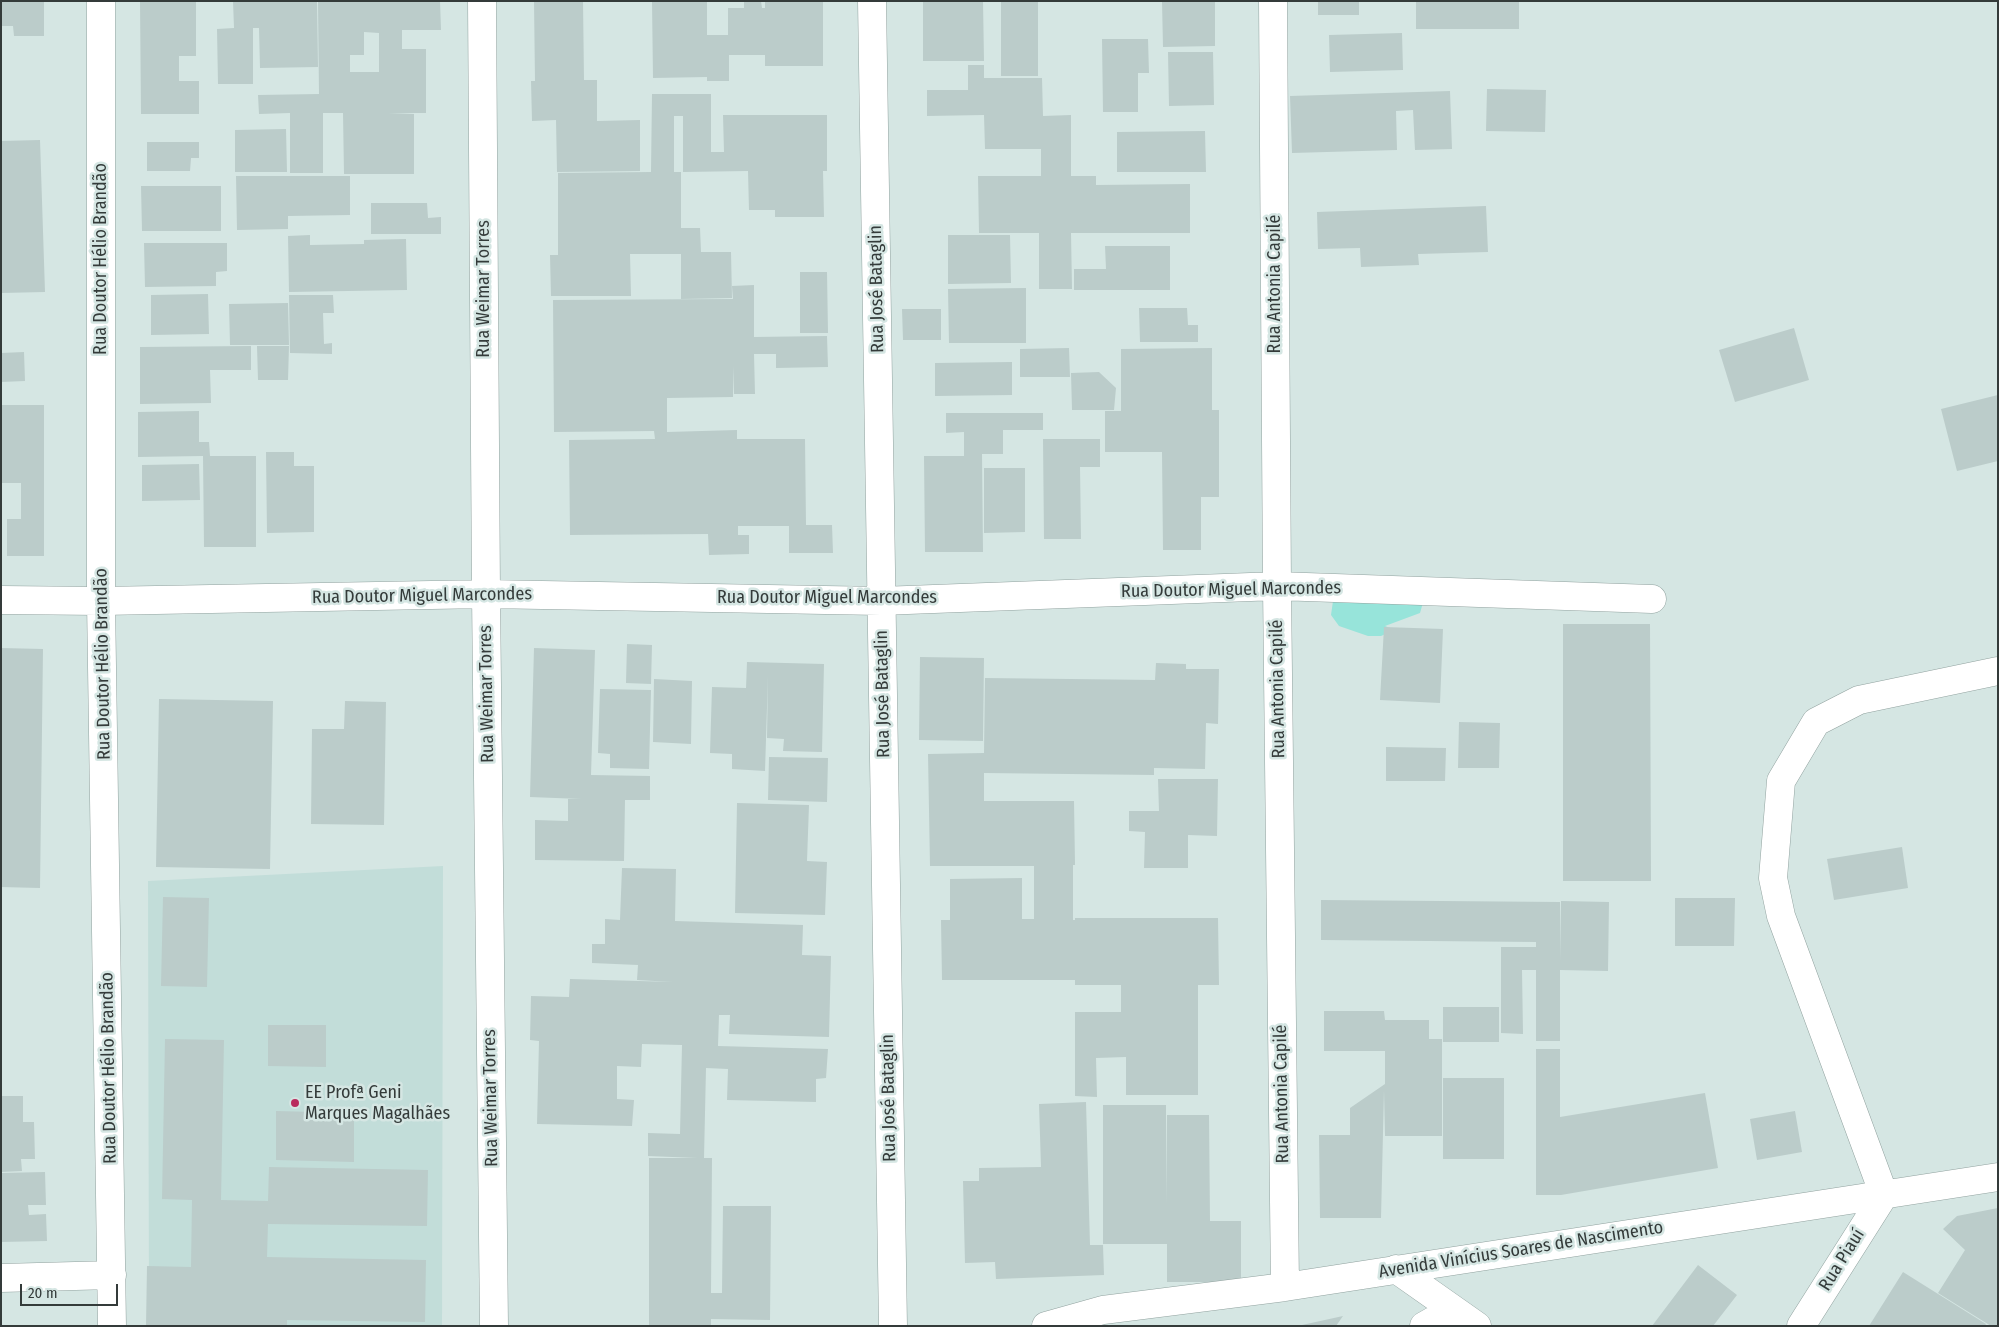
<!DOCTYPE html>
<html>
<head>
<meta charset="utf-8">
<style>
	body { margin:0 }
	#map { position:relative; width:1999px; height:1327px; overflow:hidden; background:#d5e6e3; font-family:"Fira Sans Condensed",sans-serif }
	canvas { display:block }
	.frame { position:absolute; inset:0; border:2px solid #343b3a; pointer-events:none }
	.scale { position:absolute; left:20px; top:1284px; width:98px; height:22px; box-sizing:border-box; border:2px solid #343b3a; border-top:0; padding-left:6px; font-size:15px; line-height:18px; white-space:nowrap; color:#343b3a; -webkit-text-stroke:4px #d5e6e3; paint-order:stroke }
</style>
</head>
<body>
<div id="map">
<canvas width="1999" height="1327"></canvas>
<div class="frame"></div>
<div class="scale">20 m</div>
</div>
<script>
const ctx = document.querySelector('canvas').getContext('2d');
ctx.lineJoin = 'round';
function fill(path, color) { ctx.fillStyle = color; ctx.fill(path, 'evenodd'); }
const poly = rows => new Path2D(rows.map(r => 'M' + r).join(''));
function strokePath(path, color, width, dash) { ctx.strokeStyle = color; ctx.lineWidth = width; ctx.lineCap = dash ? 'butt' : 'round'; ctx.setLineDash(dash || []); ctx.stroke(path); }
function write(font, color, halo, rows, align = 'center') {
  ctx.font = font + ' "Fira Sans Condensed",sans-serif'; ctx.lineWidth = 5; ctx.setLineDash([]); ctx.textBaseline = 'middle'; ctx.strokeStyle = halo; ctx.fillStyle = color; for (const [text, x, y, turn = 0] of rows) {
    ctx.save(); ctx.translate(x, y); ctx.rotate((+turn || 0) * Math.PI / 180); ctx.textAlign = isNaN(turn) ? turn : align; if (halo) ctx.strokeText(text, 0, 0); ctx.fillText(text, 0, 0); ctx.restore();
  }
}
const built = poly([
	[443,866,442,1326,149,1326,148,881]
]);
const green = poly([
	[1395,576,1408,578,1424,599,1420,613,1385,626,1395,630,1381,636,1368,636,1339,626,1331,615,1333,601,1372,593]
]);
const building = poly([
	[1,1,44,1,44,36,14,36,13,26,1,26],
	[140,1,196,1,196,56,179,56,179,81,199,81,199,114,141,114],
	[233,1,317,1,318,67,260,68,259,28,253,28,253,84,218,84,217,29,234,28],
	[318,1,440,1,441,30,402,30,402,49,426,49,426,113,389,113,414,114,414,174,344,174,343,113,323,113,323,173,290,173,290,113,259,114,258,95,319,94],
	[364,32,379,33,379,72,350,72,350,55,364,55],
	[534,1,583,1,584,80,597,80,597,121,640,120,640,171,557,172,556,120,532,121,531,81,535,81],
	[652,1,707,1,707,35,728,35,728,8,744,8,744,1,761,1,762,8,765,8,765,1,823,1,823,66,765,66,765,55,729,55,729,81,707,81,707,77,653,78],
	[923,1,983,1,984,61,923,61],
	[1001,1,1038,1,1038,76,1001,76],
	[1162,1,1215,1,1215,46,1163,47],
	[1318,1,1359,1,1359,15,1318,15],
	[1416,1,1519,1,1519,29,1416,29],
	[1402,33,1403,70,1330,72,1329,35],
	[1102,39,1148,39,1149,73,1138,73,1138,112,1103,112],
	[1168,52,1213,52,1214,105,1169,106],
	[968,65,984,65,984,78,1042,78,1043,116,1071,115,1071,176,1096,176,1096,185,1190,184,1190,233,1071,233,1072,289,1039,289,1039,233,979,233,978,176,1041,176,1041,149,985,149,984,115,927,116,927,90,968,90],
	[1487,89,1546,90,1545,132,1486,131],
	[1450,91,1452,149,1415,150,1413,110,1396,111,1397,150,1292,153,1290,96],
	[652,94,711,94,711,152,724,152,723,115,827,115,827,171,823,171,824,217,775,217,775,210,749,210,748,171,683,172,683,116,674,116,674,172,681,172,681,228,700,228,701,252,731,252,732,298,681,299,681,254,630,254,631,296,551,296,550,255,558,255,558,173,651,172],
	[286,129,287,172,235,172,235,130],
	[1205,131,1206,172,1117,172,1117,132],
	[40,140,45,292,1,293,1,141],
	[147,142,199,142,199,158,191,158,190,171,147,171],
	[236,176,350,176,350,215,288,216,288,229,237,230],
	[141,186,221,186,221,231,142,231],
	[371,203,427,203,428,218,441,217,441,234,371,234],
	[1486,206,1488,252,1418,254,1419,265,1361,267,1360,248,1318,249,1317,212],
	[310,235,310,245,364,244,364,240,406,239,407,290,289,292,288,236],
	[948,235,1010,235,1011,283,948,284],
	[144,243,227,243,227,271,216,272,216,286,145,287],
	[1105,246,1170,246,1170,290,1074,290,1074,269,1106,269],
	[800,272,827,272,828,333,800,333],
	[754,285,754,337,827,336,828,367,776,368,776,354,754,354,755,394,734,394,733,366,733,397,667,398,667,432,737,430,737,439,805,439,806,525,832,525,833,553,789,553,789,526,738,526,738,535,749,535,749,554,709,555,708,534,570,535,569,440,655,439,654,431,554,432,553,300,733,299,732,286],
	[1026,288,1026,343,949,343,948,289],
	[208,294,209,334,151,335,151,295],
	[289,295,333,295,334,313,323,313,324,344,332,343,332,354,290,353],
	[288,303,289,345,230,345,229,304],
	[1139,308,1187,308,1188,325,1198,325,1198,342,1140,342],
	[902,309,941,309,941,340,903,340],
	[1794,328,1809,380,1735,402,1719,350],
	[251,346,251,370,210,370,211,403,140,404,140,347],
	[257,346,289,346,288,380,258,380],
	[1069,348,1070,377,1020,377,1020,349],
	[1212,348,1212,410,1219,410,1219,497,1201,497,1201,550,1163,550,1162,452,1105,452,1105,411,1121,411,1121,349],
	[24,352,25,381,1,382,1,353],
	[1012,362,1012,395,935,396,935,363],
	[1099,372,1116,388,1114,410,1072,410,1071,373],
	[1998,395,1998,461,1957,471,1941,409],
	[1,405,44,405,44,556,7,556,7,519,21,519,21,483,1,483],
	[199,411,199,442,209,442,210,456,256,456,256,547,204,547,203,456,138,457,138,412],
	[946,413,1043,413,1043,430,1003,430,1003,454,982,454,983,552,925,552,924,456,964,456,964,432,946,433],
	[1043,439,1100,439,1100,467,1080,467,1081,539,1044,539],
	[266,452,294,452,294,466,314,466,314,532,267,533],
	[199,464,200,500,142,501,142,465],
	[984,468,1025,468,1025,532,984,533],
	[1563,624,1650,624,1651,881,1563,881],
	[1384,627,1443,629,1440,703,1380,700],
	[627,644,652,645,651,684,626,683],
	[1,648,43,649,40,888,1,887],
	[534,648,595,650,591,775,650,776,650,800,625,800,624,861,535,860,535,820,568,821,568,799,581,799,530,797],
	[920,657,984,658,983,741,919,740],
	[747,662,824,664,822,752,783,751,784,739,767,738,768,676,765,771,732,769,732,754,710,753,712,687,746,688],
	[1156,663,1186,664,1186,669,1219,669,1218,724,1206,723,1205,769,1154,768,1154,775,984,773,984,801,972,801,1074,801,1075,865,1073,865,1073,920,1075,920,1075,918,1218,918,1219,985,1198,985,1198,1095,1126,1095,1126,1057,1096,1058,1097,1097,1075,1096,1075,1012,1121,1012,1121,985,1075,985,1075,980,942,980,941,920,950,920,950,879,1022,878,1022,919,1034,919,1034,866,930,866,928,754,984,753,985,678,1155,680],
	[654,679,692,681,691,744,653,742],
	[600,689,651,690,649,769,610,768,610,754,598,753],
	[159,699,273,701,270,869,156,867],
	[345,701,386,702,384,825,311,824,312,729,344,729],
	[1459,722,1500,723,1499,768,1458,768],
	[1386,747,1446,748,1445,781,1386,781],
	[769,757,828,758,827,802,768,800],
	[1158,779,1218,779,1217,836,1188,835,1188,868,1144,868,1145,832,1129,831,1129,811,1159,811],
	[737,803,809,805,807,861,827,862,825,915,735,913],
	[1902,847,1908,888,1834,900,1827,859],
	[622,868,676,869,675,921,803,925,802,955,831,956,829,1037,729,1034,730,1015,719,1015,718,1046,828,1049,826,1078,816,1079,816,1102,727,1100,728,1069,706,1068,704,1158,712,1158,711,1293,722,1293,723,1206,771,1206,770,1320,711,1319,711,1326,649,1326,649,1158,697,1158,648,1156,648,1133,680,1134,682,1045,642,1044,641,1067,617,1066,617,1099,634,1100,632,1126,537,1124,539,1041,530,1040,531,996,569,997,570,979,673,982,637,980,638,965,592,963,592,944,605,944,605,919,620,920],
	[163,897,209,898,207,987,161,986],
	[1675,898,1735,898,1734,946,1675,946],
	[1321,900,1560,902,1560,961,1561,901,1609,902,1608,971,1560,970,1560,1041,1536,1041,1536,970,1522,970,1523,1034,1501,1033,1501,947,1536,947,1536,942,1321,940],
	[1443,1007,1499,1007,1499,1042,1443,1042],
	[1324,1011,1384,1011,1385,1020,1429,1020,1429,1039,1442,1039,1442,1136,1385,1136,1384,1090,1381,1218,1320,1218,1319,1135,1350,1135,1350,1108,1385,1084,1385,1051,1324,1051],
	[268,1025,326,1025,326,1067,268,1066],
	[165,1039,224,1040,221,1200,268,1201,269,1167,428,1170,427,1226,268,1224,267,1257,426,1260,425,1322,287,1320,287,1326,146,1326,147,1266,191,1267,192,1200,162,1199],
	[1536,1049,1560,1049,1560,1117,1705,1093,1718,1168,1561,1195,1536,1195],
	[1443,1078,1504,1078,1504,1159,1443,1159],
	[1,1096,23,1096,23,1122,34,1122,35,1159,21,1159,22,1171,1,1172],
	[1086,1102,1090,1245,1103,1245,1104,1275,996,1279,995,1262,965,1263,963,1181,979,1181,979,1168,1041,1167,1039,1104],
	[1103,1105,1166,1105,1166,1204,1167,1115,1209,1115,1210,1221,1241,1221,1241,1282,1167,1282,1167,1244,1103,1244],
	[276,1111,354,1113,354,1162,276,1160],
	[1795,1111,1802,1152,1757,1160,1750,1119],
	[45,1172,46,1205,28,1205,29,1215,46,1214,47,1241,1,1242,1,1173],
	[1998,1208,1998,1326,1991,1326,1938,1293,1965,1250,1943,1229,1957,1216],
	[1698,1265,1737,1295,1713,1326,1652,1326],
	[1903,1272,1986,1324,1985,1326,1869,1326],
	[1343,1316,1336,1326,1302,1326,1302,1325]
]);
const minor = poly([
	[101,1,101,601,112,1326],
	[482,1,486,594,494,1326],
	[872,1,893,1326],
	[1273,1,1277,586,1285,1287],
	[1,600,101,601,486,594,881,601,1277,586,1652,599],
	[1396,1269,1477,1326],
	[1,1278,112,1275],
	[1046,1326,1103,1310,1285,1287,1998,1177],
	[1424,1326,1452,1310],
	[1801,1326,1884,1195,1781,916,1773,878,1781,781,1816,722,1859,700,1998,671]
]);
const markers = [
	[295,1103,5,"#b92b5d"]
];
const streetNames = [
	["Rua Doutor Hélio Brandão",101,259,-90],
	["Rua Antonia Capilé",1275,284,-90],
	["Rua Weimar Torres",484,289,-90],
	["Rua José Bataglin",877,289,-91],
	["Rua Doutor Miguel Marcondes",1231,590,-1],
	["Rua Doutor Miguel Marcondes",422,596,-1],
	["Rua Doutor Miguel Marcondes",827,598],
	["Rua Doutor Hélio Brandão",103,664,-91],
	["Rua Antonia Capilé",1278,689,-91],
	["Rua Weimar Torres",487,694,-91],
	["Rua José Bataglin",883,694,-91],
	["Rua Doutor Hélio Brandão",109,1068,-91],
	["Rua Antonia Capilé",1282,1094,-91],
	["Rua Weimar Torres",491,1098,-91],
	["Rua José Bataglin",889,1098,-91],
	["Avenida Vinícius Soares de Nascimento",1521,1250,-9],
	["Rua Piauí",1842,1260,-58]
];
const poiNames = [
	["EE Profª Geni",305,1093],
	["Marques Magalhães",305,1114]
];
fill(built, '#c2ddd9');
fill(green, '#97e4da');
fill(building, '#bbccca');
strokePath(minor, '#91a29f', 29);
strokePath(minor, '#fff', 28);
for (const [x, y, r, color] of markers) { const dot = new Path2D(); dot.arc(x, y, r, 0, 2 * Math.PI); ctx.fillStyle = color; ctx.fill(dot); strokePath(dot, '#d5e6e3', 2); }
write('18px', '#343b3a', '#d5e6e3', streetNames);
write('18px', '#343b3a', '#d5e6e3', poiNames, 'left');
</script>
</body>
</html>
